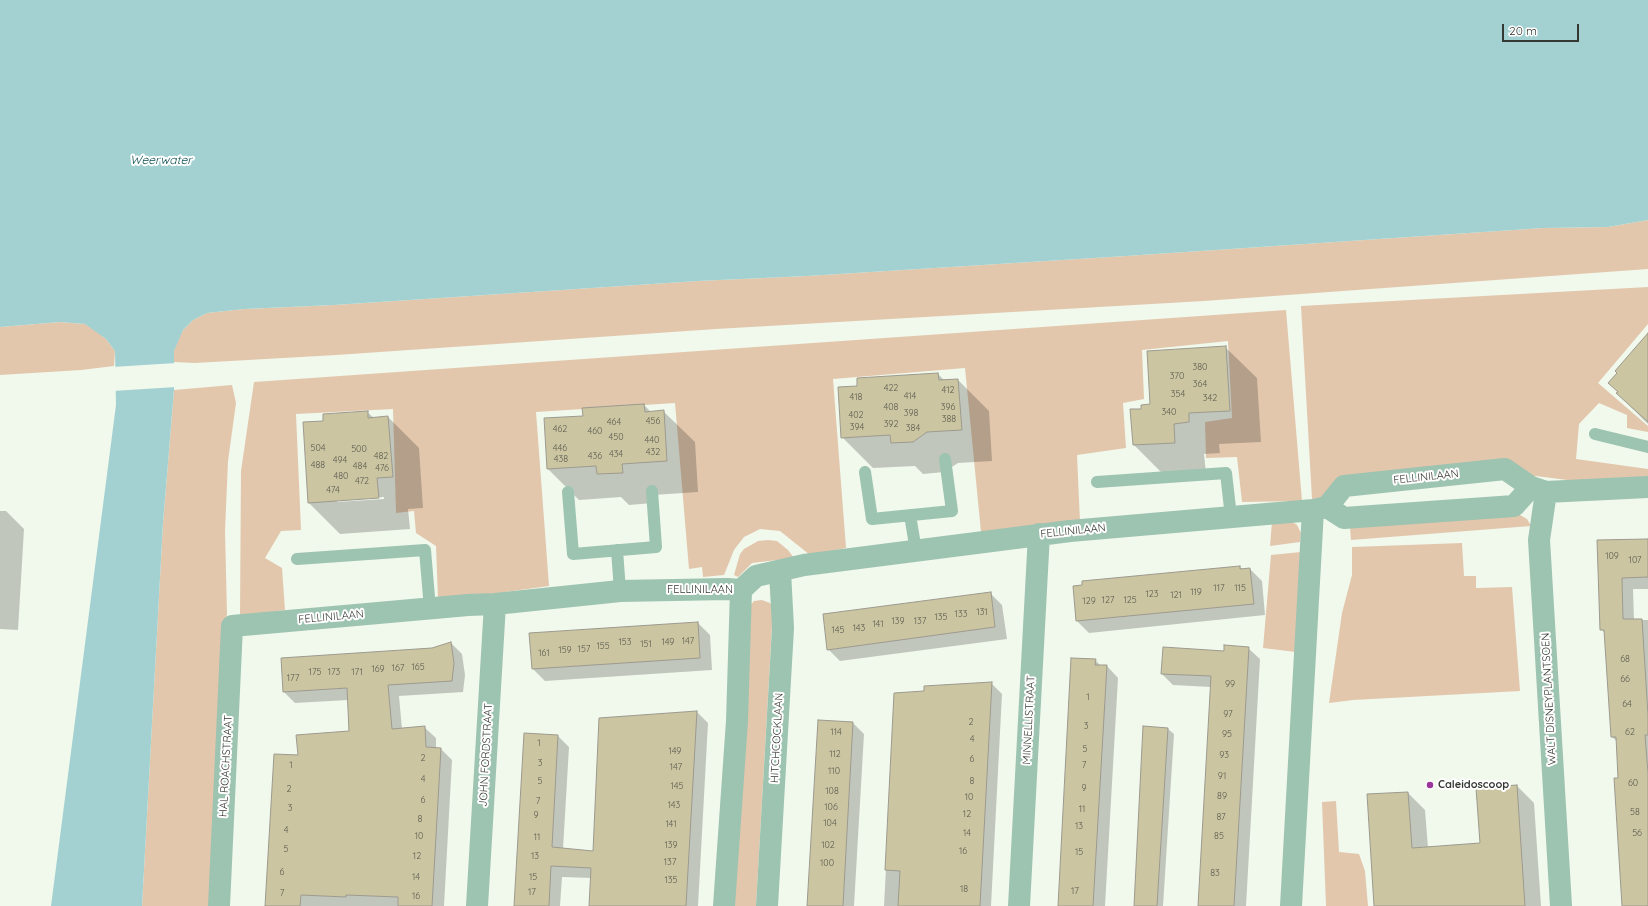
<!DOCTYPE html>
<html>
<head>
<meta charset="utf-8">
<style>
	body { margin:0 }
	#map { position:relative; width:1648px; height:906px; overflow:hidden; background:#f1f8ec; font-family:Quicksand,sans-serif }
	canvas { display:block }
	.scale { position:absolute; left:1502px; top:24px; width:77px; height:18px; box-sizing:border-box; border:2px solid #353833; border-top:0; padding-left:5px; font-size:12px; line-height:14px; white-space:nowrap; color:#353833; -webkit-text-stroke:3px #fff; paint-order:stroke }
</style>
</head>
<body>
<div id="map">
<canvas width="1648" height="906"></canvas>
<div class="scale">20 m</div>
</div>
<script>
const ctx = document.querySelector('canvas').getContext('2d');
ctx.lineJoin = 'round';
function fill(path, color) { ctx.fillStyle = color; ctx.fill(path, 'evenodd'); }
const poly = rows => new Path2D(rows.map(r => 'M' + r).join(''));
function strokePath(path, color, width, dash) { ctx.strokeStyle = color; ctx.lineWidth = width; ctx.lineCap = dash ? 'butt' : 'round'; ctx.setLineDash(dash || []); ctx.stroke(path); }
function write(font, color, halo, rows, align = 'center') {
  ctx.font = font + ' Quicksand,sans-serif'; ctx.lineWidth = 4; ctx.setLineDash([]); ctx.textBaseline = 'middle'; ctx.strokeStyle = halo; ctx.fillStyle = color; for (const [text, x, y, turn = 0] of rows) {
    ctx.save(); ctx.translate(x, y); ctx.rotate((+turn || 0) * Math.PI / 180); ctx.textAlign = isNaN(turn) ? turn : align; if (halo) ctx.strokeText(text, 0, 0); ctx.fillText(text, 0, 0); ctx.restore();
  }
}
const green = poly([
	[1648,220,1648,269,1204,301,716,329,336,355,195,363,174,362,174,351,178,338,183,330,193,320,207,313,244,309,334,305,698,281,807,276,1126,256,1543,228,1608,227],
	[1648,287,1648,324,1598,383,1648,426,1648,432,1627,428,1627,415,1599,403,1579,424,1576,459,1648,469,1648,481,1591,483,1536,476,1312,499,1301,306],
	[1286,310,1302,501,1242,502,1237,457,1206,458,1205,422,1232,418,1228,341,1142,350,1144,399,1123,403,1126,448,1077,455,1080,522,981,532,965,368,833,379,846,548,810,555,780,531,760,529,744,537,734,550,724,575,703,577,702,567,689,569,675,403,536,412,549,586,469,597,438,599,436,546,416,533,414,511,396,513,393,409,296,414,301,530,281,531,265,558,282,568,285,610,240,616,241,471,254,382],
	[60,322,85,324,95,330,106,339,115,351,114,366,81,370,0,375,0,327],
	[232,385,236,403,228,461,225,531,227,614,222,636,209,906,142,906,163,523,174,390],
	[1520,515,1527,519,1531,526,1351,540,1350,527],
	[1289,520,1297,525,1301,533,1300,542,1270,546,1272,522],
	[768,540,777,541,788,550,794,558,752,563,738,577,734,575,740,554,744,549,758,541],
	[1462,543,1464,576,1476,576,1476,588,1512,587,1520,691,1353,700,1329,703,1342,613,1352,575,1352,547],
	[1301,552,1296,652,1263,648,1271,555],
	[762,600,770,603,773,608,756,906,733,906,750,606,754,601],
	[1336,801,1339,852,1359,854,1365,871,1368,906,1326,906,1322,802]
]);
const water = poly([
	[0,0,1648,0,1648,220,1608,227,1543,228,1126,256,807,276,698,281,334,305,244,309,207,313,193,320,183,330,174,351,174,390,163,523,142,906,51,906,116,405,115,351,106,339,85,324,60,322,0,327]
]);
const pier = poly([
	[176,363,176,387,113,391,112,367]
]);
const shadow = poly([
	[1648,334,1648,424,1618,394],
	[1225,347,1257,378,1261,442,1219,444,1220,453,1204,454,1206,473,1165,476,1134,445,1142,410,1151,405],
	[938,374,945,381,958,380,989,411,992,461,958,463,944,472,923,474,915,466,873,468,842,437,858,387],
	[644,405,651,412,663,411,695,442,698,492,653,495,653,503,629,505,621,497,579,500,548,469,584,416],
	[367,412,374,418,388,417,419,448,423,508,408,509,410,529,340,534,309,503,324,422],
	[384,497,384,499,337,502,337,500],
	[0,511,6,511,24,529,18,630,0,629],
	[1648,540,1648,589,1633,589,1634,620,1648,620,1648,906,1623,906,1618,742,1612,737,1605,633,1601,629,1598,541],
	[1240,567,1243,570,1250,569,1262,581,1265,615,1089,633,1077,621],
	[990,593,1002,605,1007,639,840,661,828,649],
	[698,623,710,635,712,670,545,681,533,669],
	[451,643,462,654,465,675,463,692,399,696,402,729,424,727,436,738,436,749,441,749,452,760,444,906,266,906,299,756,350,732,348,700,295,703,284,692],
	[1248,648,1260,659,1246,906,1199,906,1211,687,1173,685,1162,674,1225,652],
	[1095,660,1101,666,1107,666,1118,678,1105,906,1058,906],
	[991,683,1002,694,991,906,884,906,895,694,925,692],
	[697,712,708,723,698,906,590,906,592,878,562,877,560,906,515,906,525,734,558,736,569,747,563,849,594,852,600,718],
	[853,723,864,734,854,906,808,906],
	[1144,727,1168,729,1174,734,1163,906,1134,906],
	[1517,786,1534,803,1541,906,1375,906,1408,793,1425,810,1428,848,1481,844]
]);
const building = poly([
	[1648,333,1648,422,1616,393,1618,392,1608,383,1617,373,1615,371,1648,333],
	[1226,346,1230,411,1189,413,1189,422,1174,424,1175,443,1133,445,1130,409,1141,409,1141,405,1150,404,1147,351,1226,346],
	[938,373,939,380,958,379,962,430,927,432,913,442,891,443,890,435,841,438,838,387,857,386,857,378,938,373],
	[644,404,645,412,664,410,667,461,622,464,623,473,597,474,596,466,547,469,544,418,583,416,582,408,644,404],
	[368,411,368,418,388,416,393,477,377,478,379,498,308,503,303,422,323,421,323,414,368,411],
	[1648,539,1648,577,1622,578,1623,619,1642,619,1648,715,1648,735,1645,735,1648,773,1648,906,1622,906,1614,778,1618,778,1616,737,1611,737,1604,630,1600,630,1597,540,1648,539],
	[1240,566,1240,569,1250,568,1254,604,1076,621,1073,586,1082,585,1082,581,1240,566],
	[991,592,995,627,827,650,823,614,991,592],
	[698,622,700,658,532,669,529,633,698,622],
	[451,642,454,663,452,681,388,685,392,729,425,726,426,747,441,748,432,906,398,906,398,897,346,895,346,897,301,895,300,906,265,906,274,754,298,755,296,735,349,731,347,688,283,692,281,658,432,648,451,642],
	[1224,645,1249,647,1234,906,1198,906,1211,676,1161,674,1163,647,1224,651,1224,645],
	[1071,658,1096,659,1095,665,1107,665,1093,906,1058,906,1071,658],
	[992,682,980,906,898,906,900,871,885,870,894,693,924,691,924,686,992,682],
	[697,711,686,906,589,906,591,868,551,866,549,906,514,906,524,733,558,735,552,847,593,851,599,718,697,711],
	[818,720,853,722,843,906,807,906,818,720],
	[1143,726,1168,728,1157,906,1134,906,1143,726],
	[1517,785,1525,906,1374,906,1367,794,1408,792,1412,848,1480,843,1476,788,1517,785]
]);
const service = poly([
	[1595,434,1648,447],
	[865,472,872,519,952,511,945,459],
	[1097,482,1226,473,1231,517],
	[568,492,573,554,656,547,652,491],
	[910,515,916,551],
	[617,550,620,591],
	[297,559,425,550,430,609]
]);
const minor = poly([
	[1546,492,1539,540,1561,906],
	[1327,507,1344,518,1514,506,1531,487],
	[219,906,232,626,468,605,495,604,620,591,727,589,741,590,756,576,804,565,1070,531,1313,510,1327,507,1344,486,1505,469,1531,487,1546,492,1648,487],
	[477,906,495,604],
	[724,906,737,721,741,590],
	[767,906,783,628,780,571],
	[1019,906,1039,534],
	[1291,906,1313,510]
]);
const markers = [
	[1430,785,4,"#99359b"]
];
const numberNames = [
	["380",1200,367],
	["370",1177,376],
	["364",1200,384],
	["422",891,388],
	["412",948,390],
	["354",1178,394],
	["414",910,396],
	["418",856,397],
	["342",1210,398],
	["408",891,407],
	["396",948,407],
	["340",1169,412],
	["398",911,413],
	["402",856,415],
	["388",949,419],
	["456",653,421],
	["464",614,422],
	["392",891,424],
	["394",857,427],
	["384",913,428],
	["462",560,429],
	["460",595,431],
	["450",616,437],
	["440",652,440],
	["504",318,448],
	["446",560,448],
	["500",359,449],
	["432",653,452],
	["434",616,454],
	["482",381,456],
	["436",595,456],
	["438",561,459],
	["494",340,460],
	["488",318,465],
	["484",360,466],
	["476",382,468],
	["480",341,476],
	["472",362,481],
	["474",333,490],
	["109",1612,556],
	["107",1635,560],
	["117",1219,588],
	["115",1240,588],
	["119",1196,592],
	["123",1152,594],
	["121",1176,595],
	["127",1108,600],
	["125",1130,600],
	["129",1089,601],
	["131",982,612],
	["133",961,614],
	["135",941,617],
	["139",898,621],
	["137",920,621],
	["141",878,624],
	["143",859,628],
	["145",838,630],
	["147",688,641],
	["153",625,642],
	["149",668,642],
	["151",646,644],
	["155",603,646],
	["157",584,649],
	["159",565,650],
	["161",544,653],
	["68",1625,659],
	["165",418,667],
	["167",398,668],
	["169",378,669],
	["175",315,672],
	["173",334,672],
	["171",357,672],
	["177",293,678],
	["66",1625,679],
	["99",1230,684],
	["1",1088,697],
	["64",1627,704],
	["97",1228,714],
	["2",971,722],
	["3",1086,726],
	["114",836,732],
	["62",1630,732],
	["95",1227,734],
	["4",972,739],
	["1",539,743],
	["5",1085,749],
	["149",675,751],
	["112",835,754],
	["93",1224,755],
	["2",423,758],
	["6",972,759],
	["3",540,763],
	["1",291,765],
	["7",1084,765],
	["147",676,767],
	["110",834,771],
	["91",1222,776],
	["4",423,779],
	["5",540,781],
	["8",972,781],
	["60",1633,783],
	["145",677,786],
	["9",1084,788],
	["2",289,789],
	["108",832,791],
	["89",1222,796],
	["10",969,797],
	["6",423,800],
	["7",538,801],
	["143",674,805],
	["106",831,807],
	["3",290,808],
	["11",1082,809],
	["58",1635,812],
	["12",967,814],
	["9",536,815],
	["87",1221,817],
	["8",420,819],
	["104",830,823],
	["141",671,824],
	["13",1079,826],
	["4",286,830],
	["14",967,833],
	["56",1637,833],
	["10",419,836],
	["85",1219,836],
	["11",537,837],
	["139",671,845],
	["102",828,845],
	["5",286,849],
	["16",963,851],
	["15",1079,852],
	["12",417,856],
	["13",535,856],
	["137",670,862],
	["100",827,863],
	["6",282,872],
	["83",1215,873],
	["14",416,877],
	["15",533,877],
	["135",671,880],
	["18",964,889],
	["17",1075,891],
	["17",532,892],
	["7",282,893],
	["16",416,896]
];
const streetNames = [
	["FELLINILAAN",1426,477,-6],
	["FELLINILAAN",1073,531,-6],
	["FELLINILAAN",700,590],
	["FELLINILAAN",331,617,-5],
	["WALT DISNEYPLANTSOEN",1549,699,-93],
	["MINNELLISTRAAT",1029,720,-87],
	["HITCHCOCKLAAN",777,738,-87],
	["JOHN FORDSTRAAT",486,755,-87],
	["HAL ROACHSTRAAT",226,766,-87]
];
const poiNames = [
	["Caleidoscoop",1438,785]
];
const waterNames = [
	["Weerwater",161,160]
];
fill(green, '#e2c7ad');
fill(water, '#a3d1d1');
fill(pier, '#f1f8ec');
fill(shadow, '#0003');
fill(building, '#ccc5a2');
strokePath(building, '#9c9a8e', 1);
strokePath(service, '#9dc3b1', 12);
strokePath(minor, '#9dc3b1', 22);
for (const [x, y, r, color] of markers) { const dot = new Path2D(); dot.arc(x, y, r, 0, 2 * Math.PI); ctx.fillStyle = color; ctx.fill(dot); strokePath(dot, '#fff', 1.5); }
write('9px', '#5b5b4f', null, numberNames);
write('11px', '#353833', '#fff', streetNames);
write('bold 11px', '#353833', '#fff', poiNames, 'left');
write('italic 12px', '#0d5052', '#fff', waterNames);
</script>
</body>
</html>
